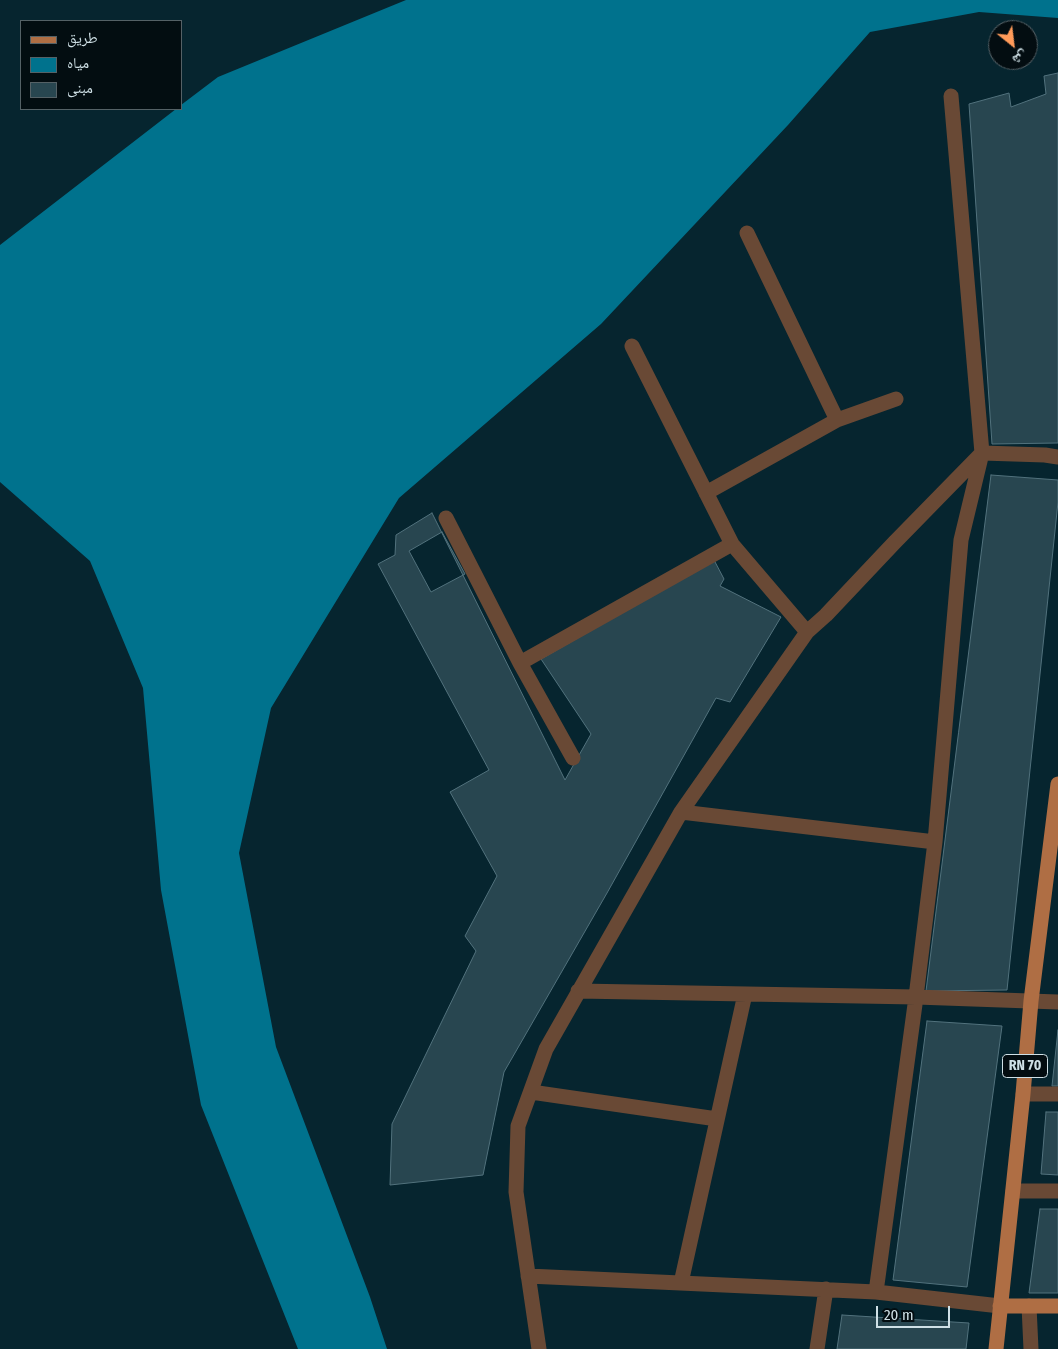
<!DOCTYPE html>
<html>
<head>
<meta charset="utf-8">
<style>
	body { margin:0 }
	#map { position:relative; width:1058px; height:1349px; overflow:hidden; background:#06252f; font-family:"Fira Sans Condensed","Noto Naskh Arabic",sans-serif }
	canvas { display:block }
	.legend { position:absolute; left:20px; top:20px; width:162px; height:90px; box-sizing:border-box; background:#030d11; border:1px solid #556166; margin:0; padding:6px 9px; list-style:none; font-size:15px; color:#cfe0e6 }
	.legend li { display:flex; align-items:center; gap:10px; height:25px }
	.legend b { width:25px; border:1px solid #556166 }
	.north { position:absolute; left:988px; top:20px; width:50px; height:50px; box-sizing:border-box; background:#030d11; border:1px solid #556166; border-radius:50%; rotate:151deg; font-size:14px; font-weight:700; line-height:20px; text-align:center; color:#cfe0e6 }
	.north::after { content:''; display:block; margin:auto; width:18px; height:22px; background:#ff9b5a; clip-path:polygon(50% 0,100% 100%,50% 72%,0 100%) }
	.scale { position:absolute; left:876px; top:1306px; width:74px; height:22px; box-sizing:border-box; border:2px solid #cfe0e6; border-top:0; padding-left:6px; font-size:15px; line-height:18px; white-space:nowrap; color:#cfe0e6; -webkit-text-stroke:4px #030d11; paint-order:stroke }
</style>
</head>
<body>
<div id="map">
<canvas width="1058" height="1349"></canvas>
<ul class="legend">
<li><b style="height:6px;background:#af6e44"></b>طريق</li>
<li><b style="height:14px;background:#00728d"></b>مياه</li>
<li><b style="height:14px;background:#284650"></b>مبنى</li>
</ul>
<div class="north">ش</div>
<div class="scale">20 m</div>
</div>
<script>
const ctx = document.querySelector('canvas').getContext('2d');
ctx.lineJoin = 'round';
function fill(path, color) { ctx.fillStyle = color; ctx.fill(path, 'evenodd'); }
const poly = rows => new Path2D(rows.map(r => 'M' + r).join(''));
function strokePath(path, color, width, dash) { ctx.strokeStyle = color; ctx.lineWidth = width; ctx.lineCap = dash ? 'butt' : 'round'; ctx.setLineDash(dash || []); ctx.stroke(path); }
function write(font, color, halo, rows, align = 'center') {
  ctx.font = font + ' "Fira Sans Condensed",sans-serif'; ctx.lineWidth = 5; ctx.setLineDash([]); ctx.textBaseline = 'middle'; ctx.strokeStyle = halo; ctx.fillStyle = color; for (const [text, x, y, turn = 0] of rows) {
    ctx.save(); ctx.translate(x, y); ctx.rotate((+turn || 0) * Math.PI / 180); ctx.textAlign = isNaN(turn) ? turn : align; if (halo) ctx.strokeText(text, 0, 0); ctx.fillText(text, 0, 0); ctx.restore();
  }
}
const water = poly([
	[406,0,1058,0,1058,18,979,12,870,32,788,125,601,324,399,498,271,708,239,853,276,1047,370,1297,387,1349,298,1349,201,1105,161,890,143,688,90,561,0,482,0,245,176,109,181,109,181,105,218,77]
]);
const building = poly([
	[1058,73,1058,443,992,444,969,104,1009,93,1011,107,1046,94,1044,76,1058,73],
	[991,475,1058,480,1058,502,1007,990,926,991,991,475],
	[432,513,565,780,591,734,541,659,714,560,724,579,720,586,781,617,730,702,716,698,607,893,504,1072,483,1175,390,1185,392,1124,476,951,465,936,497,876,450,792,489,770,378,564,395,555,396,535,432,513],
	[442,532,465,574,431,592,409,551,442,532],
	[927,1021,1002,1026,967,1287,893,1280,927,1021],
	[1058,1030,1058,1086,1052,1086,1058,1030],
	[1046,1112,1058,1112,1058,1175,1041,1174,1046,1112],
	[1040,1209,1058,1209,1058,1293,1029,1293,1040,1209],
	[842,1315,969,1323,966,1349,837,1349,842,1315]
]);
const minor = poly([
	[747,233,837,420],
	[632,346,732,544,807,632],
	[706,493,837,420,896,399],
	[446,518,520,663],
	[573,758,520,663,732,544],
	[681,812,935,842],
	[578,991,916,997,1058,1002],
	[531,1092,717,1119],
	[1023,1094,1058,1094],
	[1013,1191,1058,1191],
	[528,1276,876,1292,1000,1306],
	[681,1283,745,994],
	[876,1292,916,997,935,842,961,540,982,453,951,96],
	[1029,1306,1031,1349],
	[539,1349,516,1192,518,1126,546,1049,681,812,807,632,826,615,894,543,982,453,1045,455,1058,457],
	[817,1349,826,1289]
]);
const primary = poly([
	[1000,1306,1058,1306],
	[996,1349,1023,1094,1031,1001,1058,784]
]);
const shields = [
	[1025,1066,45]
];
const shieldNames = [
	["RN 70",1025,1066]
];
fill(water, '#00728d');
fill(building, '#284650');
strokePath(building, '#52727d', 1);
strokePath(minor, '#694935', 15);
strokePath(primary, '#af6e44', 15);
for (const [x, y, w] of shields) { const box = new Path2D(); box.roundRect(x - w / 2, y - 11.5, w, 23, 4); ctx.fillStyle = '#030d11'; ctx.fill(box); strokePath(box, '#cfe0e6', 1); }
write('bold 14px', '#cfe0e6', null, shieldNames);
</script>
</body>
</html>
